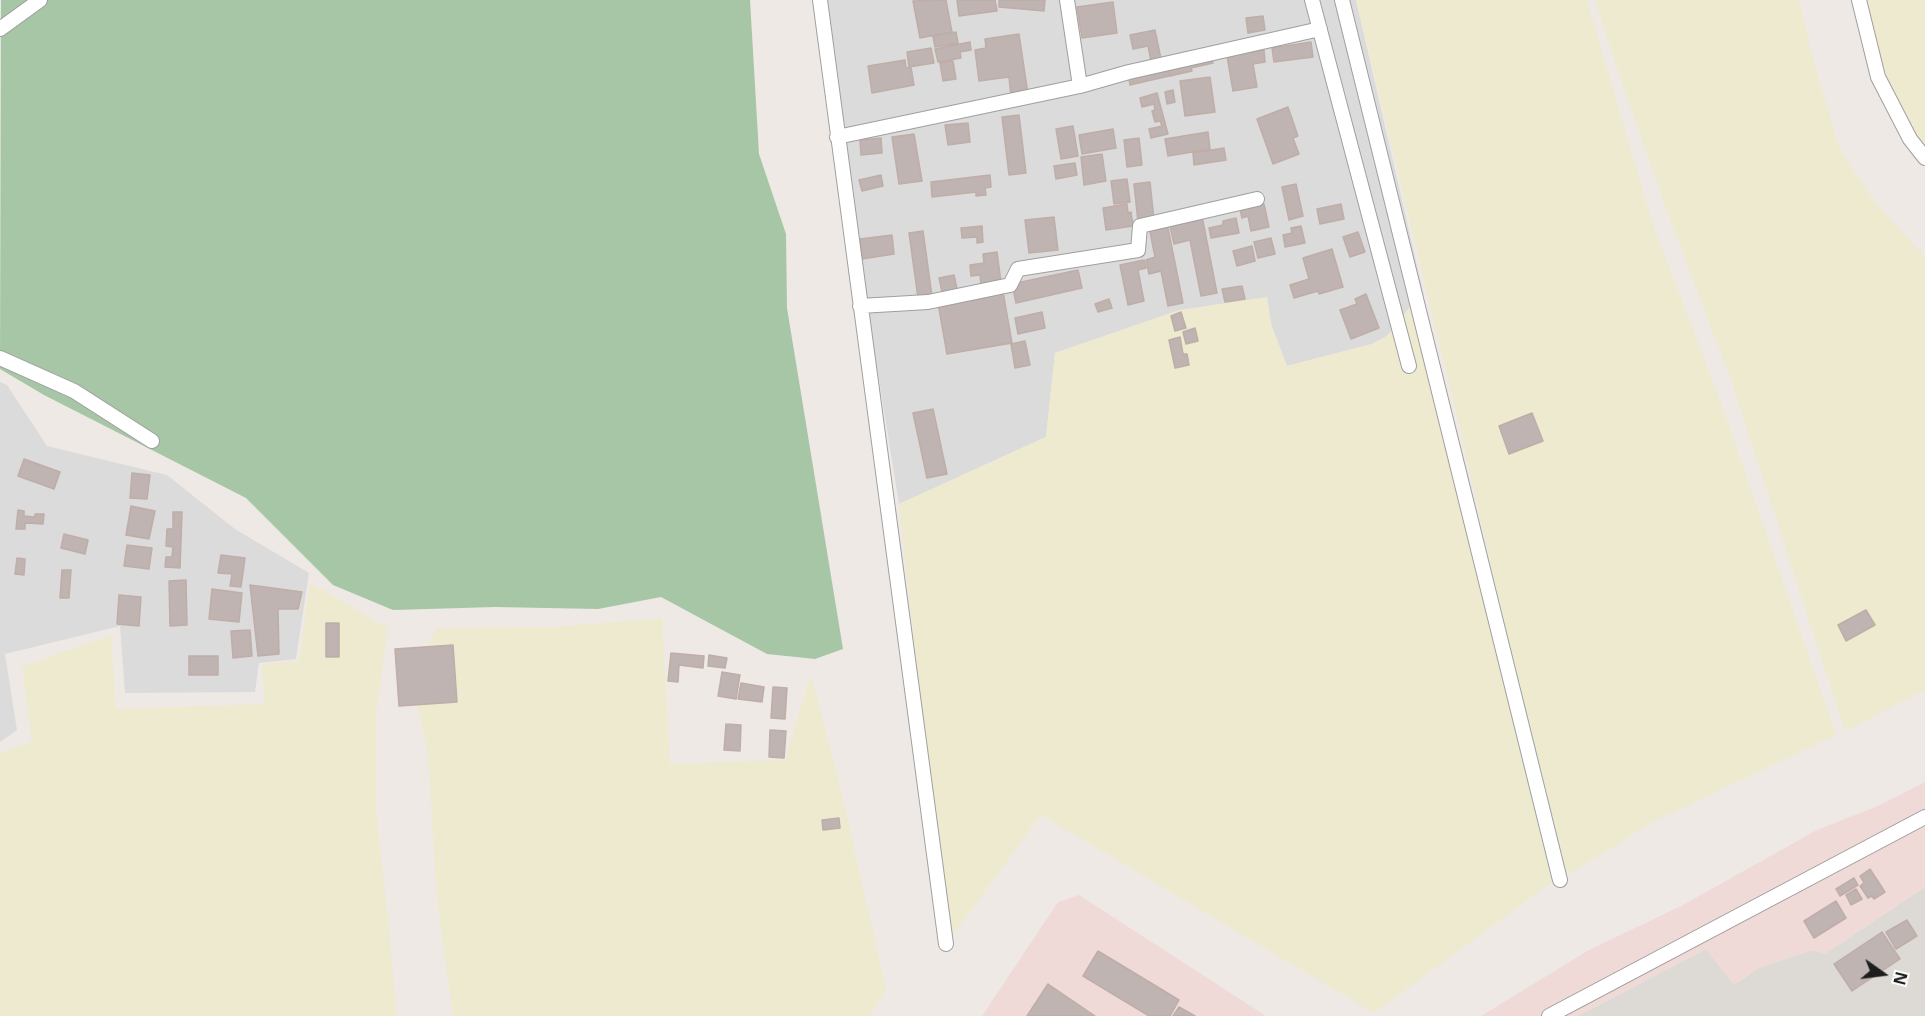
<!DOCTYPE html>
<html>
<head>
<meta charset="utf-8">
<style>
	body { margin:0 }
	#map { position:relative; width:1925px; height:1016px; overflow:hidden; background:#eee9e4; font-family:"Noto Sans",sans-serif }
	canvas { display:block }
	.north { position:absolute; left:1853px; top:944px; width:60px; height:60px; -webkit-text-stroke:4px #fff; paint-order:stroke; rotate:104deg; font-size:16px; font-weight:700; line-height:24px; text-align:center; color:#1e1e1e }
	.north::after { content:''; display:block; margin:auto; width:21px; height:27px; background:#1e1e1e; clip-path:polygon(50% 0,100% 100%,50% 72%,0 100%) }
</style>
</head>
<body>
<div id="map">
<canvas width="1925" height="1016"></canvas>
<div class="north">N</div>
</div>
<script>
const ctx = document.querySelector('canvas').getContext('2d');
ctx.lineJoin = 'round';
function fill(path, color) { ctx.fillStyle = color; ctx.fill(path, 'evenodd'); }
const poly = rows => new Path2D(rows.map(r => 'M' + r).join(''));
function strokePath(path, color, width, dash) { ctx.strokeStyle = color; ctx.lineWidth = width; ctx.lineCap = dash ? 'butt' : 'round'; ctx.setLineDash(dash || []); ctx.stroke(path); }
const residential = poly([
	[818,0,1356,0,1424,296,1413,303,1387,336,1372,344,1287,366,1271,324,1267,298,1180,310,1055,353,1046,437,899,504],
	[0,382,7,385,47,446,167,475,235,529,309,573,296,659,259,663,255,692,125,693,120,626,5,654,17,730,0,742]
]);
const military = poly([
	[1925,782,1925,887,1825,954,1813,950,1759,968,1734,985,1706,949,1578,1016,1481,1016,1589,950,1681,906,1817,830,1878,806],
	[1079,895,1266,1016,982,1016,1058,902]
]);
const airport = poly([
	[1925,887,1925,1016,1578,1016,1706,949,1734,985,1759,968,1813,950,1825,954]
]);
const farmland = poly([
	[1356,0,1587,0,1653,225,1720,400,1836,735,1655,821,1562,878,1460,428],
	[1595,0,1799,0,1810,48,1839,148,1875,202,1925,257,1925,690,1845,731,1730,377,1672,225,1618,71],
	[1859,0,1925,0,1925,157,1878,77],
	[1267,297,1271,324,1287,366,1372,344,1387,336,1413,303,1437,415,1556,879,1374,1013,1041,815,946,944,899,504,1046,437,1055,353,1180,310],
	[310,583,388,628,376,715,376,810,389,927,397,1016,0,1016,0,754,32,741,22,667,111,635,116,709,265,704,262,664,299,661],
	[662,618,670,764,785,760,811,675,840,786,886,989,870,1016,453,1016,437,900,428,754,413,684,436,628,554,627]
]);
const cemetery = poly([
	[1,0,750,0,759,154,786,234,787,308,843,649,815,659,767,654,661,597,598,609,495,607,393,610,333,585,246,498,44,395,0,369]
]);
const building = poly([
	[946,0,952,32,920,38,913,1,946,0],
	[957,0,995,0,997,11,959,16,957,0],
	[999,0,1045,0,1044,11,999,7,999,0],
	[1113,2,1117,33,1082,38,1077,7,1113,2],
	[1263,16,1265,30,1248,33,1246,18,1263,16],
	[1155,30,1161,59,1151,61,1148,46,1133,49,1130,35,1155,30],
	[956,32,958,43,935,47,933,36,956,32],
	[1019,34,1028,94,1011,96,1009,77,979,81,975,50,986,48,985,39,1019,34],
	[970,42,971,50,960,52,961,58,938,62,935,49,970,42],
	[1311,42,1313,57,1274,62,1272,48,1311,42],
	[931,48,934,63,909,67,907,52,931,48],
	[1264,50,1265,62,1253,64,1257,87,1233,91,1227,56,1264,50],
	[1211,54,1213,63,1191,68,1192,71,1170,76,1168,64,1211,54],
	[905,60,906,68,911,67,914,85,872,93,868,66,905,60],
	[953,61,956,79,943,81,940,63,953,61],
	[1167,64,1169,76,1130,85,1128,73,1167,64],
	[1210,77,1215,112,1185,116,1180,81,1210,77],
	[1173,90,1175,102,1167,104,1165,92,1173,90],
	[1157,93,1168,134,1151,138,1149,129,1162,126,1160,121,1155,122,1152,111,1155,110,1154,104,1142,107,1140,98,1157,93],
	[1288,107,1298,136,1293,138,1299,154,1273,164,1257,119,1288,107],
	[1019,115,1026,173,1009,175,1002,117,1019,115],
	[968,123,970,142,948,145,945,125,968,123],
	[1073,126,1078,156,1061,159,1056,129,1073,126],
	[1113,129,1116,148,1082,154,1079,135,1113,129],
	[1208,132,1210,149,1168,156,1165,139,1208,132],
	[914,134,922,181,899,184,892,137,914,134],
	[881,138,882,153,861,155,860,140,881,138],
	[1139,138,1142,165,1127,167,1124,140,1139,138],
	[1224,148,1226,160,1194,165,1193,153,1224,148],
	[1102,154,1106,181,1084,185,1081,157,1102,154],
	[1075,163,1077,175,1056,179,1054,166,1075,163],
	[881,175,883,186,862,191,859,180,881,175],
	[990,175,991,187,985,188,986,195,976,196,976,192,932,197,931,182,990,175],
	[1127,179,1130,202,1114,204,1111,181,1127,179],
	[1150,182,1154,220,1138,222,1134,184,1150,182],
	[1296,184,1303,216,1289,220,1282,187,1296,184],
	[1127,204,1128,213,1131,212,1133,226,1106,230,1103,208,1127,204],
	[1264,204,1269,227,1251,231,1248,216,1242,218,1240,209,1264,204],
	[1341,204,1344,219,1320,224,1317,209,1341,204],
	[1202,216,1217,293,1201,296,1190,240,1174,244,1169,222,1202,216],
	[1054,217,1058,250,1029,253,1025,220,1054,217],
	[1236,218,1239,233,1211,238,1209,228,1223,225,1223,221,1236,218],
	[1167,223,1183,303,1168,306,1161,271,1149,274,1146,260,1155,257,1149,227,1167,223],
	[982,226,983,242,977,243,977,237,962,238,961,228,982,226],
	[1301,226,1305,243,1285,247,1283,235,1292,233,1291,228,1301,226],
	[923,231,932,296,918,298,909,233,923,231],
	[1358,232,1365,252,1350,257,1343,237,1358,232],
	[892,235,894,254,862,259,860,239,892,235],
	[1271,238,1275,254,1258,258,1254,242,1271,238],
	[1252,246,1255,261,1237,266,1233,251,1252,246],
	[1332,249,1343,287,1319,294,1318,291,1294,298,1290,285,1309,279,1303,258,1332,249],
	[997,252,1001,282,981,284,980,275,971,276,970,265,984,263,983,254,997,252],
	[1144,260,1146,268,1138,270,1144,301,1128,305,1120,265,1144,260],
	[1078,270,1082,288,1016,303,1012,284,1078,270],
	[954,275,957,289,942,292,939,278,954,275],
	[1242,286,1245,299,1225,302,1222,289,1242,286],
	[1003,292,1012,343,947,354,938,303,1003,292],
	[1366,294,1379,328,1351,339,1340,310,1357,304,1355,299,1366,294],
	[1109,299,1112,308,1098,312,1095,304,1109,299],
	[1042,312,1045,328,1018,334,1015,318,1042,312],
	[1181,312,1186,328,1175,331,1171,316,1181,312],
	[1195,328,1198,341,1186,344,1183,332,1195,328],
	[1180,337,1183,354,1187,354,1189,365,1175,368,1169,340,1180,337],
	[1025,341,1030,365,1015,368,1011,344,1025,341],
	[933,409,947,474,927,478,913,413,933,409],
	[1532,413,1543,441,1509,454,1499,426,1532,413],
	[24,459,60,472,54,489,18,476,24,459],
	[132,473,150,475,147,499,130,498,132,473],
	[131,506,155,511,149,539,126,535,131,506],
	[18,510,24,511,24,516,35,517,35,514,44,514,43,524,25,523,25,529,16,529,18,510],
	[173,512,182,512,180,568,165,567,166,557,172,557,173,547,166,546,167,529,173,529,173,512],
	[64,534,88,540,85,554,61,548,64,534],
	[127,545,152,548,149,569,124,566,127,545],
	[221,555,245,558,241,587,230,586,232,574,218,573,221,555],
	[17,558,25,559,24,575,15,574,17,558],
	[62,570,71,570,69,598,60,598,62,570],
	[186,580,187,625,170,626,169,581,186,580],
	[250,585,302,592,298,609,278,609,279,654,258,656,250,585],
	[212,589,242,593,239,622,209,619,212,589],
	[119,595,141,597,139,626,117,624,119,595],
	[1866,610,1875,625,1846,641,1838,625,1866,610],
	[326,623,339,623,339,657,326,657,326,623],
	[250,630,252,656,233,658,231,631,250,630],
	[453,645,457,702,399,706,395,649,453,645],
	[671,653,704,656,703,668,679,665,678,682,668,681,671,653],
	[709,655,727,658,725,668,708,666,709,655],
	[189,656,218,656,218,675,189,675,189,656],
	[722,672,740,675,736,699,718,696,722,672],
	[741,683,764,687,762,702,738,699,741,683],
	[773,687,787,688,785,719,771,718,773,687],
	[726,724,741,725,740,751,724,750,726,724],
	[770,730,786,731,784,758,769,757,770,730],
	[839,818,840,828,823,830,822,820,839,818],
	[1870,869,1885,892,1874,899,1872,896,1868,898,1860,886,1864,883,1860,876,1870,869],
	[1854,878,1858,885,1840,896,1836,889,1854,878],
	[1856,889,1862,899,1851,905,1846,895,1856,889],
	[1836,901,1846,918,1814,938,1804,921,1836,901],
	[1907,920,1917,936,1896,949,1886,932,1907,920],
	[1882,932,1900,959,1852,991,1834,964,1882,932],
	[1098,951,1179,1000,1170,1016,1149,1016,1083,976,1098,951],
	[1048,984,1095,1016,1027,1016,1048,984],
	[1179,1007,1195,1016,1173,1016,1179,1007]
]);
const minor = poly([
	[820,0,946,944],
	[1067,0,1080,86],
	[1312,0,1409,366],
	[1342,0,1560,880],
	[1859,0,1878,77,1910,139,1925,158],
	[0,29,40,0],
	[837,137,1080,86,1129,72,1320,29],
	[860,306,928,302,1010,285,1018,269,1138,250,1140,226,1257,199],
	[0,358,74,391,152,441],
	[1549,1016,1925,817]
]);
fill(residential, '#dcdbdb');
fill(military, '#f0dad8');
fill(airport, '#dddad5');
fill(farmland, '#edead0');
fill(cemetery, '#a7c6a6');
fill(building, '#bfb4b1');
strokePath(building, '#bfada7', 1.5);
strokePath(minor, '#9f9f9f', 16);
strokePath(minor, '#fff', 14);
</script>
</body>
</html>
